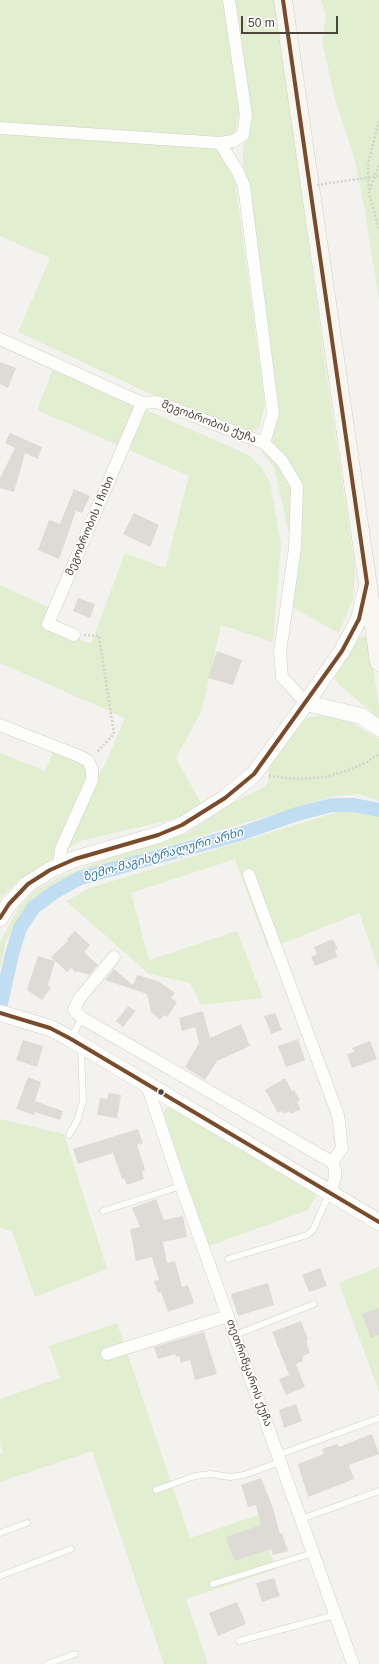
<!DOCTYPE html>
<html>
<head>
<meta charset="utf-8">
<style>
	body { margin:0 }
	#map { position:relative; width:379px; height:1664px; overflow:hidden; background:#f4f2ee; font-family:Helvetica,sans-serif }
	canvas { display:block }
	.scale { position:absolute; left:241px; top:16px; width:97px; height:18px; box-sizing:border-box; border:2px solid #4b4439; border-top:0; padding-left:5px; font-size:12px; line-height:14px; white-space:nowrap; color:#4b4439; -webkit-text-stroke:3px #fff; paint-order:stroke }
</style>
</head>
<body>
<div id="map">
<canvas width="379" height="1664"></canvas>
<div class="scale">50 m</div>
</div>
<script>
const ctx = document.querySelector('canvas').getContext('2d');
ctx.lineJoin = 'round';
function fill(path, color) { ctx.fillStyle = color; ctx.fill(path, 'evenodd'); }
const poly = rows => new Path2D(rows.map(r => 'M' + r).join(''));
function strokePath(path, color, width, dash) { ctx.strokeStyle = color; ctx.lineWidth = width; ctx.lineCap = dash ? 'butt' : 'round'; ctx.setLineDash(dash || []); ctx.stroke(path); }
function write(font, color, halo, rows, align = 'center') {
  ctx.font = font + ' Helvetica,"Noto Sans Georgian",sans-serif'; ctx.lineWidth = 3; ctx.setLineDash([]); ctx.textBaseline = 'middle'; ctx.strokeStyle = halo; ctx.fillStyle = color; for (const [text, x, y, turn = 0] of rows) {
    ctx.save(); ctx.translate(x, y); ctx.rotate((+turn || 0) * Math.PI / 180); ctx.textAlign = isNaN(turn) ? turn : align; if (halo) ctx.strokeText(text, 0, 0); ctx.fillText(text, 0, 0); ctx.restore();
  }
}
const green = poly([
	[0,0,223,0,239,110,232,157,265,405,259,428,241,436,18,332,50,258,0,236],
	[233,0,275,0,326,371,355,568,353,599,339,633,284,603,292,547,274,467,262,452,272,433,243,170,243,149,250,115],
	[321,0,379,0,379,300,364,206,354,157,336,103,322,41,326,16],
	[53,369,249,455,262,468,270,483,281,543,273,642,221,625,202,710,176,758,203,807,178,818,80,841,19,880,0,899,0,753,45,771,53,752,101,773,125,718,0,663,0,585,59,612,50,627,91,644,125,553,165,568,189,476,37,410],
	[364,636,368,639,379,705,379,718,338,684,334,677,335,671,359,637],
	[320,716,347,720,379,739,379,801,359,794,335,796,144,853,58,881,31,900,6,941,0,970,0,942,18,909,33,892,57,878,109,858,187,833,236,801,261,789,268,783,269,765,297,726,309,717],
	[344,810,373,814,379,817,379,970,359,913,268,949,235,859,131,893,149,960,237,931,263,998,201,1005,190,983,149,974,66,901,90,888],
	[170,1106,317,1194,308,1210,209,1246,165,1122,163,1112,166,1108],
	[0,1119,64,1134,107,1269,35,1297,12,1232,0,1227],
	[379,1267,379,1392,339,1283],
	[117,1323,190,1538,258,1515,276,1569,186,1599,208,1664,164,1664,92,1451,0,1482,0,1454,3,1453,0,1444,0,1399,60,1378,49,1346]
]);
const canal = poly([
	[0,1008,12,954,20,928,34,907,56,891,80,878,240,834,297,814,332,805,354,805,379,810]
]);
const building = poly([
	[0,362,16,368,8,388,0,384],
	[10,433,42,447,38,459,25,453,14,492,0,488,0,478,15,448,5,443],
	[74,489,90,496,82,513,76,511,59,559,38,550,49,520,60,524],
	[134,513,159,525,150,547,123,534],
	[78,598,95,604,90,618,73,611],
	[217,651,242,660,233,685,208,678],
	[75,931,90,945,84,952,98,965,89,975,77,971,76,973,71,968,67,972,51,957,68,941,67,939],
	[333,939,338,949,335,950,337,957,315,966,311,957,317,954,314,947],
	[38,956,55,961,48,985,51,988,42,1000,27,990],
	[114,969,133,985,137,975,158,981,175,993,171,998,177,1002,167,1017,164,1015,160,1020,151,1012,147,994,105,980],
	[128,1006,136,1011,123,1027,116,1021],
	[203,1011,210,1038,241,1024,250,1046,217,1061,205,1080,185,1067,199,1043,195,1027,182,1031,179,1018],
	[275,1013,282,1030,271,1034,264,1016],
	[298,1039,305,1060,286,1067,278,1046],
	[23,1040,43,1046,37,1067,16,1060],
	[370,1041,377,1059,352,1068,347,1054,354,1052,352,1048],
	[28,1077,41,1082,35,1101,63,1111,60,1120,35,1112,34,1115,16,1109],
	[285,1078,292,1091,294,1090,300,1100,297,1102,301,1109,291,1114,289,1111,284,1114,282,1111,278,1113,265,1090],
	[109,1093,121,1095,117,1118,97,1115,100,1098,107,1099],
	[138,1129,143,1143,137,1145,145,1169,142,1172,144,1179,127,1185,124,1178,122,1179,113,1153,78,1164,73,1149],
	[156,1199,164,1220,183,1216,187,1237,163,1242,167,1263,175,1261,182,1287,188,1285,194,1303,168,1312,161,1292,158,1293,154,1281,159,1280,152,1257,136,1261,130,1229,140,1227,132,1208],
	[320,1268,327,1286,309,1292,302,1275],
	[268,1283,274,1305,238,1316,231,1294],
	[379,1308,379,1335,371,1338,362,1314],
	[301,1321,308,1340,306,1341,310,1353,303,1356,304,1358,302,1359,303,1361,296,1364,305,1387,286,1395,279,1379,289,1375,272,1332],
	[204,1332,217,1374,195,1380,190,1360,181,1363,179,1356,176,1357,175,1354,158,1359,154,1347],
	[296,1404,302,1421,284,1428,279,1410],
	[372,1434,379,1454,349,1465,354,1479,308,1497,298,1464,324,1454,322,1449,337,1444,339,1447],
	[261,1478,273,1508,280,1534,282,1533,288,1551,273,1555,271,1549,234,1561,226,1537,261,1525,256,1505,248,1507,241,1485],
	[274,1578,280,1596,262,1602,256,1583],
	[237,1602,246,1624,218,1636,209,1613]
]);
const path = poly([
	[379,121,368,164,369,193,379,229],
	[370,190,379,164],
	[84,635,99,636,114,734,96,753],
	[269,776,297,779,325,777,346,771,365,763,379,754]
]);
const service = poly([
	[71,1038,82,1018],
	[69,1135,77,1121,83,1101,81,1048],
	[103,1211,181,1186],
	[228,1259,307,1235,313,1230,329,1194],
	[235,1335,314,1304],
	[278,1455,379,1418],
	[156,1490,195,1476,211,1474,230,1477,244,1475,280,1462],
	[301,1519,379,1491],
	[0,1533,27,1523],
	[0,1576,71,1549],
	[213,1584,313,1553],
	[239,1641,335,1615],
	[47,1664,75,1654]
]);
const minor = poly([
	[229,0,246,115,243,135,233,141,220,143,238,172,244,186,273,413,264,443],
	[0,128,220,143],
	[0,339,142,403,157,402,264,443,282,461,297,486,295,548,280,652,282,677,306,703],
	[74,635,48,624,142,403],
	[0,725,79,756,88,761,92,769,92,780,61,849,60,857,64,864],
	[249,875,338,1115,342,1148,332,1162],
	[114,957,79,999,74,1010,82,1018,332,1162,335,1169,335,1178,330,1192],
	[146,1082,181,1186,353,1664],
	[107,1354,228,1316]
]);
const tertiary = poly([
	[306,703,361,716,379,728],
	[0,918,9,904,28,884,50,870,75,859,158,835,182,825,225,798,254,774,306,703,342,651,359,619,367,586],
	[0,1013,50,1028,71,1039,379,1222]
]);
const secondary = poly([
	[283,0,379,662]
]);
const pathBridge = poly([
	[317,185,379,176]
]);
const bus1 = poly([
	[0,918,9,904,28,884,50,870,75,859,158,835,182,825,225,798,254,774,342,651,359,619,367,583,283,0],
	[0,1013,50,1028,71,1039,379,1222]
]);
const markers = [
	[161,1092,3.5,"#4b4439"]
];
const streetNames = [
	["მეგობრობის ქუჩა",209,422,21],
	["მეგობრობის I ჩიხი",90,526,-67],
	["თეთრიწყაროს ქუჩა",249,1373,70]
];
const waterNames = [
	["ზემო-მაგისტრალური არხი",163,855,-16]
];
fill(green, '#e1eecf');
strokePath(canal, '#c0ddf1', 14);
fill(building, '#dedbd6');
strokePath(service, '#d2d0cb', 7);
strokePath(minor, '#d2d0cb', 13);
strokePath(tertiary, '#d2d0cb', 17);
strokePath(secondary, '#d3cfc5', 19);
strokePath(path, '#d3d2cc', 2.5, [2, 2]);
strokePath(service, '#fdfdfc', 6);
strokePath(minor, '#fdfdfc', 12);
strokePath(tertiary, '#fdfdfc', 16);
strokePath(secondary, '#f7f6f1', 18);
strokePath(pathBridge, '#d3d2cc', 2.5, [2, 2]);
strokePath(bus1, '#7a4b2a', 4);
for (const [x, y, r, color] of markers) { const dot = new Path2D(); dot.arc(x, y, r, 0, 2 * Math.PI); ctx.fillStyle = color; ctx.fill(dot); strokePath(dot, '#fff', 1.5); }
write('11px', '#4b4439', '#fff', streetNames);
write('italic 12px', '#2e7ab2', '#fff', waterNames);
</script>
</body>
</html>
